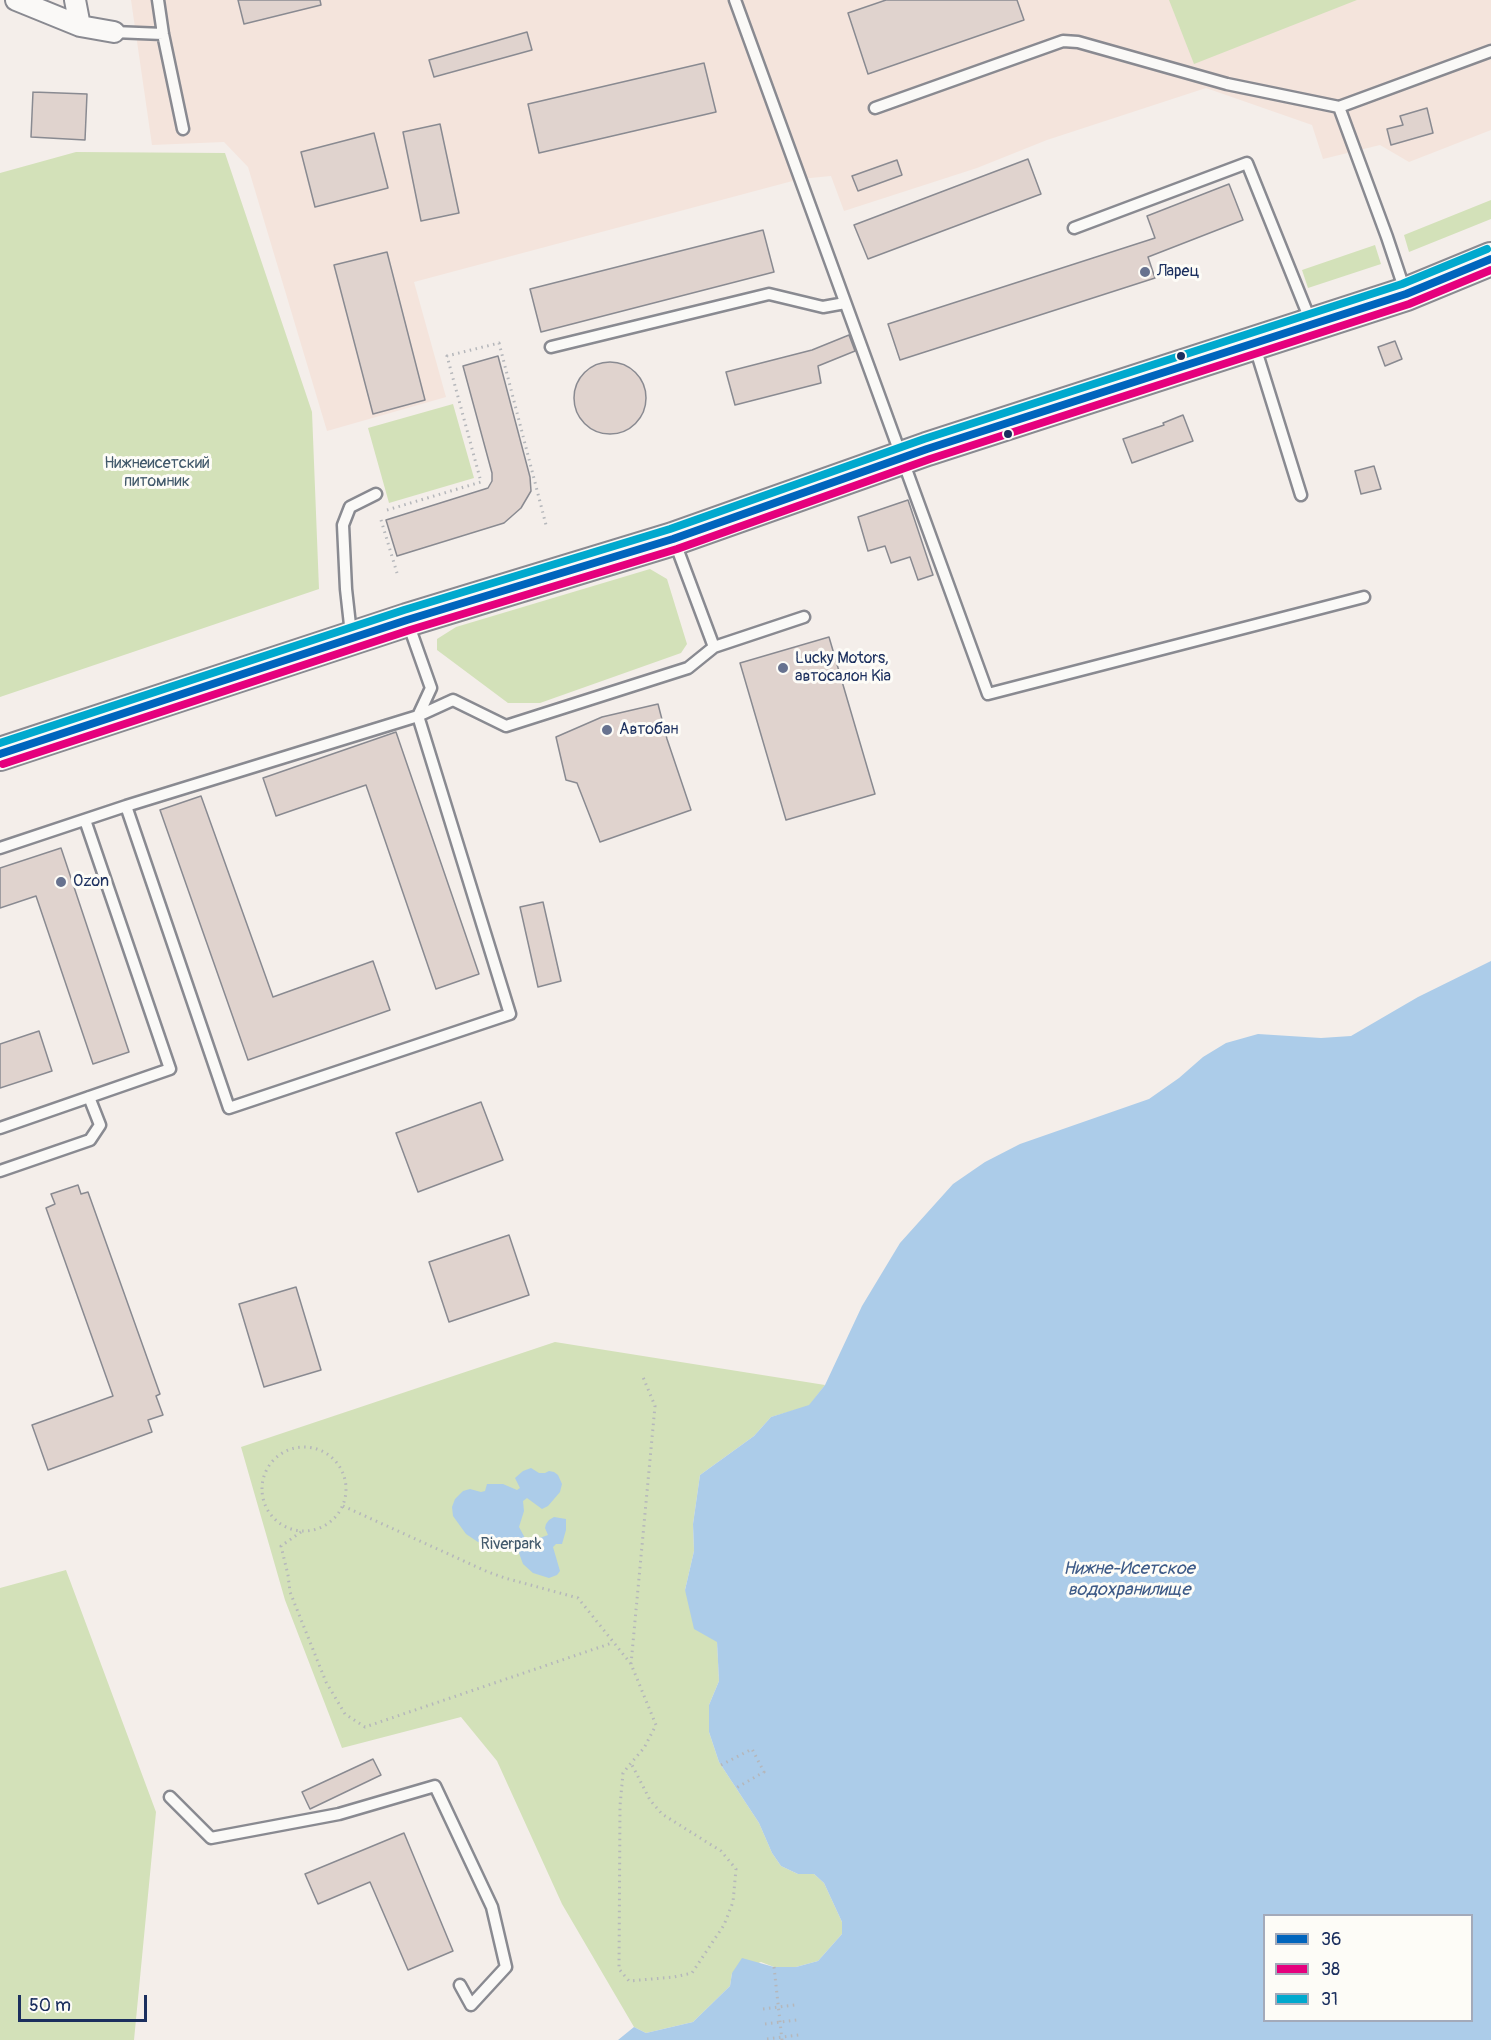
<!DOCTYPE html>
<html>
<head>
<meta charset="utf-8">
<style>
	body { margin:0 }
	#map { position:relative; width:1491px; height:2040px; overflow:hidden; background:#f4eeea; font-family:Pangolin,sans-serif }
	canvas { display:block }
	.legend { position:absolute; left:1263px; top:1914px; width:210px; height:108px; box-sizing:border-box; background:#fdfcf7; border:2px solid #a3aaba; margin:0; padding:8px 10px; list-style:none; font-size:18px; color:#1b2f5e }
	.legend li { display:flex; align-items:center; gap:12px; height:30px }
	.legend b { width:30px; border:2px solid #a3aaba }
	.scale { position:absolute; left:18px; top:1995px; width:129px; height:27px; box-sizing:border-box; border:3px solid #1b2f5e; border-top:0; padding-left:8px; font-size:18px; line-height:21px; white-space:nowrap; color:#1b2f5e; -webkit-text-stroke:4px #fdfcf7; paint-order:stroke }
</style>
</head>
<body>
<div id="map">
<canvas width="1491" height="2040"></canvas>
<ul class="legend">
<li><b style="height:8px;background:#0065bd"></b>36</li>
<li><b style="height:8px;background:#e5007d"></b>38</li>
<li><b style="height:8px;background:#00a9ce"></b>31</li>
</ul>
<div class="scale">50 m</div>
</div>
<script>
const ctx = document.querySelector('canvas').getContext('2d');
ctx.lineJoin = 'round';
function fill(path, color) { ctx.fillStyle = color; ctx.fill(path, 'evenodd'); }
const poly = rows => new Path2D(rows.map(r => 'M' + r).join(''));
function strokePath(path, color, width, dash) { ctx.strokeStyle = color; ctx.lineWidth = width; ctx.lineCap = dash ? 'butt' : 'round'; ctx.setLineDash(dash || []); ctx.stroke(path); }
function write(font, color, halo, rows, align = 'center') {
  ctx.font = font + ' Pangolin,sans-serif'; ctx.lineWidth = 6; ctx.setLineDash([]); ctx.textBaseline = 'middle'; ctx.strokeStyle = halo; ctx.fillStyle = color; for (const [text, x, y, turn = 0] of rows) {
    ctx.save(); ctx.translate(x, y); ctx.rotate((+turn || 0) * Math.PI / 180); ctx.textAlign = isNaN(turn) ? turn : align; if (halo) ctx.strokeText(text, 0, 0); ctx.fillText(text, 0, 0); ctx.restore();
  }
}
const built = poly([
	[131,0,1491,0,1491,130,1409,162,1380,145,1323,159,1312,125,1206,88,1047,140,977,168,844,211,831,176,800,179,414,282,446,397,327,431,248,167,224,142,152,145]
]);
const green = poly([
	[1169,0,1357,0,1194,64],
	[76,152,225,153,312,412,319,589,0,697,0,173],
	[1491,200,1491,219,1409,252,1404,235],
	[1375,245,1381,264,1308,288,1302,270],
	[453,404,474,478,389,503,368,428],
	[650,569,667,579,687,644,681,653,540,703,508,703,437,650,437,639,456,627],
	[555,1342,825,1385,809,1406,771,1417,754,1436,700,1475,693,1524,694,1551,685,1590,717,1641,719,1681,709,1705,709,1732,719,1762,759,1823,772,1853,781,1866,798,1874,814,1874,824,1883,842,1922,842,1934,818,1961,796,1967,774,1967,761,1962,732,1973,730,1986,693,2022,646,2033,634,2027,562,1904,497,1761,461,1717,342,1748,285,1600,241,1447],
	[66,1570,156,1812,134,2040,0,2040,0,1588]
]);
const water = poly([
	[1491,961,1491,2040,618,2040,634,2027,646,2033,693,2022,730,1986,732,1973,742,1958,774,1967,796,1967,818,1961,842,1934,842,1922,824,1883,814,1874,798,1874,781,1866,772,1853,759,1823,719,1762,709,1732,709,1705,719,1681,717,1642,694,1629,685,1590,694,1551,693,1524,700,1475,754,1436,771,1417,809,1405,825,1385,862,1306,900,1243,953,1184,985,1162,1020,1144,1149,1099,1179,1078,1203,1057,1226,1043,1258,1034,1321,1038,1351,1036,1418,997],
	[1264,1916,1472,1916,1472,2020,1264,2020],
	[531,1468,539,1473,545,1473,549,1471,554,1472,558,1475,562,1484,560,1492,548,1506,542,1509,527,1498,523,1501,524,1511,519,1527,526,1540,531,1541,548,1535,545,1528,546,1524,549,1520,554,1517,566,1519,566,1530,562,1544,556,1544,553,1547,560,1571,557,1575,549,1578,533,1573,523,1564,516,1545,513,1543,500,1547,478,1542,466,1534,453,1516,452,1507,455,1499,463,1491,470,1489,481,1492,485,1491,487,1484,503,1484,517,1490,520,1488,515,1478,523,1471]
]);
const building = poly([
	[238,0,320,0,321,5,244,24,238,0],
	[886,0,1017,0,1024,20,868,74,848,13,886,0],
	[527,32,532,50,434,77,429,60,527,32],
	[704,63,716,112,539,153,528,104,704,63],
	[33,92,87,94,85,140,31,137,33,92],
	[1427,108,1433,133,1391,145,1387,129,1403,125,1400,116,1427,108],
	[440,124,459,213,421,221,403,132,440,124],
	[374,133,388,188,315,207,301,152,374,133],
	[1028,159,1041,194,868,259,854,225,1028,159],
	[897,160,902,175,858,191,852,176,897,160],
	[1229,184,1243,220,1148,257,1155,278,900,360,888,324,1155,238,1147,216,1229,184],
	[763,230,774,272,541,332,530,289,763,230],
	[387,252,425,400,373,414,334,265,387,252],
	[849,335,855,351,818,366,821,383,735,405,726,372,812,350,849,335],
	[1395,341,1402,359,1385,366,1378,347,1395,341],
	[498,356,530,477,531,491,521,508,504,523,397,556,386,520,488,488,492,481,492,473,463,366,498,356],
	'574 398a36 36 0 1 1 72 0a36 36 0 1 1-72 0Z',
	[1183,415,1193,441,1132,463,1123,439,1164,425,1163,423,1183,415],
	[1374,466,1381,489,1361,494,1355,471,1374,466],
	[908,500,933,575,918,580,910,557,891,563,885,546,868,551,858,517,908,500],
	[829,637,875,794,786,820,740,663,829,637],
	[658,704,667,739,691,810,600,842,577,783,566,780,556,737,602,717,658,704],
	[396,732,479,974,436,989,366,785,276,816,263,778,396,732],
	[201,796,273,997,373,961,390,1010,248,1060,160,810,201,796],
	[61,848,129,1052,93,1064,36,896,0,908,0,868,61,848],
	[543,902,561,981,538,987,520,907,543,902],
	[39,1031,52,1071,0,1088,0,1044,39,1031],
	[481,1102,503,1160,418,1192,396,1133,481,1102],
	[78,1185,81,1194,88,1192,160,1394,156,1396,163,1415,148,1420,152,1432,48,1470,32,1425,113,1396,46,1208,55,1204,51,1194,78,1185],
	[509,1235,529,1295,449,1322,429,1262,509,1235],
	[296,1287,321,1370,264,1387,239,1304,296,1287],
	[373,1759,381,1775,310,1809,302,1792,373,1759],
	[404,1833,453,1951,408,1970,370,1882,318,1904,305,1874,404,1833]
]);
const path = poly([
	[387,510,481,482,447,356,499,343,546,525],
	[381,520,397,573],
	'262 1489a42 42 0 1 1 84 0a42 42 0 1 1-84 0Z',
	[343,1506,488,1572,505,1578,578,1598,631,1664,656,1725,644,1748,631,1763,623,1773,620,1806,619,1969,629,1981,674,1977,692,1973,724,1925,733,1902,736,1869,721,1851,662,1814,650,1800,631,1763],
	[301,1532,281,1546,288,1575,290,1592,326,1682,345,1714,365,1727,612,1643],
	[631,1664,655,1406,643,1377],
	[721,1765,752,1749,764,1772,736,1788],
	[774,1967,782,2040],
	[763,2009,795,2005],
	[765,2024,797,2020],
	[767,2039,799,2035]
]);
const lane = poly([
	[158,0,163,34,183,129],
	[735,0,988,694,1364,597],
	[114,32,163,34],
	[875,108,1063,41,1078,42,1227,84,1339,107],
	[1074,228,1247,163,1311,322],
	[1405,291,1387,237,1339,107,1491,51],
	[551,347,769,294,823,307,845,303],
	[1255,347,1301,495],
	[674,540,714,647],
	[351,634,346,589,343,525,350,507,376,494],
	[126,806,229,1108,510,1014,418,716,431,688,408,623],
	[0,848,126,806,418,716,453,700,506,726,688,668,714,647,804,617],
	[0,1128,170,1069,85,820],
	[0,1171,90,1140,100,1125,89,1097],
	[170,1797,211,1838,339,1814,435,1786,492,1907,506,1967,471,2005,460,1985]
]);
const street = poly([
	[16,0,80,26,114,32],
	[75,0,80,26]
]);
const primary = poly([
	[0,754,407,620,673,539,927,449,1406,294,1491,259]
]);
const bus1 = poly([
	[0,754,407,620,673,539,927,449,1406,294,1491,259]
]);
const bus2 = poly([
	[3,764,410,630,677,549,930,459,1409,304,1491,270]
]);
const bus3 = poly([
	[0,743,404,610,670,529,924,439,1402,284,1487,249]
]);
const markers = [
	[1145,272,6,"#67728f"],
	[1181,356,5,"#1b2f5e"],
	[1008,434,5,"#1b2f5e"],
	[783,668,6,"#67728f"],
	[607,730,6,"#67728f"],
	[61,882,6,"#67728f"]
];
const poiNames = [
	["Ларец",1157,272],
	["Lucky Motors,",795,659],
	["автосалон Kia",795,677],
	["Автобан",619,730],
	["Ozon",73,882]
];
const parkNames = [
	["Нижнеисетский",157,464],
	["питомник",157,482],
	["Riverpark",511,1545]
];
const waterNames = [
	["Нижне-Исетское",1129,1569],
	["водохранилище",1129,1590]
];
fill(built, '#f4e4dc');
fill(green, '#d3e1b9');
fill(water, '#accce9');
fill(building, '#e0d3ce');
strokePath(building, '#898a91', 1.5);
strokePath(lane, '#898a91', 15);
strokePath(street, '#898a91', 24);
strokePath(primary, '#898a91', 36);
strokePath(path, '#b5b7bb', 3, [1.5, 4.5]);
strokePath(lane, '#faf9f7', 10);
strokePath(street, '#faf9f7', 20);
strokePath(primary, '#faf9f7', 32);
strokePath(bus1, '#0065bd', 8);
strokePath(bus2, '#e5007d', 8);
strokePath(bus3, '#00a9ce', 8);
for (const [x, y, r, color] of markers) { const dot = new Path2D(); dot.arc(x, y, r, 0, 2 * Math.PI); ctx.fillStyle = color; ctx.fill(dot); strokePath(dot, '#fdfcf7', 2); }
write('16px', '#1b2f5e', '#fdfcf7', poiNames, 'left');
write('16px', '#42596b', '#fdfcf7', parkNames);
write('italic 18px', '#3d5a87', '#fdfcf7', waterNames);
</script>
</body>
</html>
